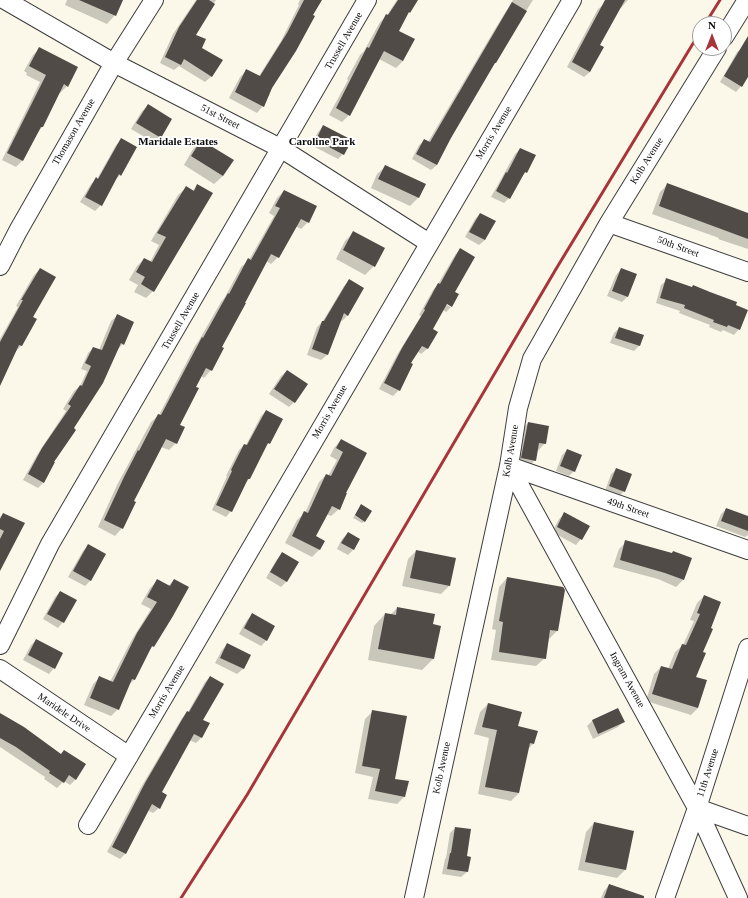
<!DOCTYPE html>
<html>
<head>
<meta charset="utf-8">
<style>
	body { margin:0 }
	#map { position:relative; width:748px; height:898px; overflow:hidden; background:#fcf8e9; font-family:"Times New Roman",serif }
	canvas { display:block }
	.north { position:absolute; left:692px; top:16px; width:40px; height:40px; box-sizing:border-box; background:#fff; border:1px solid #9d9d9d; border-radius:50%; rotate:0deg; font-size:11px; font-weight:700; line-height:16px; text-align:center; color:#0a0a0a }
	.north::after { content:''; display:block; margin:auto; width:14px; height:18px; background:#a7353c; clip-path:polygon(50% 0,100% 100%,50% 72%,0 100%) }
</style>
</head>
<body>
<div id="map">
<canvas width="748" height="898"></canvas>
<div class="north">N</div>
</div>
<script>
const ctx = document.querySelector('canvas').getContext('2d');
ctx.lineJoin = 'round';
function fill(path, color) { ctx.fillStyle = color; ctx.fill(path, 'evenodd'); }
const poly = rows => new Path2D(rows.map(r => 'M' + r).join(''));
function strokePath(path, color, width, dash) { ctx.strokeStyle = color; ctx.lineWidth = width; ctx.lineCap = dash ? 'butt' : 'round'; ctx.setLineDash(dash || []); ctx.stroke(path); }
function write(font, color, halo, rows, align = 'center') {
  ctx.font = font + ' "Times New Roman",serif'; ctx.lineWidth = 4; ctx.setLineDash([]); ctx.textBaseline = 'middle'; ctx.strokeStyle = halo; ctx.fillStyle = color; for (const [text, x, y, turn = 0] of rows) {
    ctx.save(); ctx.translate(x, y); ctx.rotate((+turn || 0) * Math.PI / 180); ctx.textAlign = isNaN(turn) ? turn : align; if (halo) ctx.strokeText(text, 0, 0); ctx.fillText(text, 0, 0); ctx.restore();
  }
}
const shadow = poly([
	[67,0,115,0,115,15,107,24,65,5],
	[196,0,216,0,195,35,212,76,205,82,179,66,174,70,160,63,173,34],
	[300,0,321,0,272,88,263,106,257,113,229,98,240,77,247,70,259,76,281,41,299,5,298,4],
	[397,0,417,0,405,17,398,31,403,61,396,68,379,59,349,115,342,122,329,115,348,80,347,79,360,55,364,51,380,22,387,15],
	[513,0,533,0,508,39,450,138,437,165,431,170,412,159,419,145,425,140,428,142,495,29],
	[609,0,628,0,621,8,620,7,599,46,590,72,584,77,567,67,598,9],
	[743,47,748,50,748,75,741,86,736,92,720,82,737,52],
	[40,48,67,86,60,93,59,92,42,127,38,132,22,161,16,167,2,160,40,82,26,75,27,73,24,71,33,55],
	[148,106,171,119,160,137,155,143,131,129,142,111],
	[323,126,343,154,338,159,311,145,318,132],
	[121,140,120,175,115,180,101,205,95,211,80,202,91,184,97,179,116,145],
	[201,141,223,176,214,184,184,165,193,149],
	[520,149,534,156,526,172,520,178,509,198,504,203,491,197,515,154],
	[386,166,424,184,418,198,410,206,371,188,377,174],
	[198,185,153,291,146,298,134,292,138,285,129,280,137,266,144,259,150,262,159,245,151,241,178,195,186,188,192,191],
	[667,185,748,214,748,249,718,239,719,238,652,214,660,192],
	[284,191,308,222,301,229,295,226,278,257,271,264,266,261,221,348,222,349,211,370,204,378,201,376,178,425,176,443,169,450,161,447,133,502,122,528,115,536,98,527,117,485,151,422,159,415,195,346,198,342,221,302,225,297,241,267,249,260,274,216,269,213,277,198],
	[480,214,494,222,485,240,479,245,465,237,475,219],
	[353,233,383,248,374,266,365,275,336,259,345,241],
	[460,249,451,306,443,301,442,303,451,307,446,312,443,310,432,330,437,332,427,349,421,354,417,351,410,363,399,390,393,396,379,389,397,355,421,316,419,315,433,290,438,284,455,255],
	[40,269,32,317,21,346,15,352,0,383,0,339,18,307,16,306,34,275],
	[621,269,627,297,622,302,607,296,616,275],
	[667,280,739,329,734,335,723,330,721,332,709,327,710,325,679,313,680,311,656,303,661,285],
	[349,281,348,315,342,321,340,319,327,355,321,360,307,355,317,327,323,321,344,286],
	[117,316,123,344,118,349,53,462,54,463,43,483,38,488,23,480,37,455,66,411,63,409,74,391,80,386,87,371,81,369,88,353,93,348,99,350,111,321],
	[619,328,642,336,639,346,634,351,610,343,614,333],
	[287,371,294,402,289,407,269,394,281,376],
	[266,411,269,443,265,446,249,479,245,483,231,511,226,517,212,510,227,476,226,476,239,450,244,445,246,445,261,416],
	[528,423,545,443,537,452,535,460,527,469,513,466,520,431],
	[341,440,366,453,344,493,339,509,331,516,326,514,315,536,323,541,319,550,312,557,285,543,297,520,305,513,319,482,326,475,328,476,337,460,330,456,334,448],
	[567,450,574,471,569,476,556,471,562,455],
	[617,469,624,491,619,497,605,491,611,474],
	[359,508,365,521,362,523,353,518],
	[726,509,748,517,748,535,745,537,716,526,721,514],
	[3,514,23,524,0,569,0,517],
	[564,514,581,539,576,545,552,532,559,519],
	[348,533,359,540,353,550,348,555,337,549,342,539],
	[626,542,671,554,673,552,683,580,676,587,658,579,613,567,619,549],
	[88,546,104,555,90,581,85,586,68,577,83,551],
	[416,551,454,559,449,586,441,594,402,586,408,559],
	[282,554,287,581,281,587,266,578,277,559],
	[507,578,557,631,549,639,545,658,536,666,491,660,496,630,492,629,499,587],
	[174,580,153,646,149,651,134,680,128,686,118,709,111,716,84,705,93,684,100,677,110,682,131,641,151,609,141,604,150,588,157,581,168,586],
	[60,592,63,622,58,628,43,619,55,597],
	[704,596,701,652,695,678,698,708,691,715,646,701,654,674,661,667,668,669,675,652,683,645,694,621,690,620,697,603],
	[397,608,432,625,439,626,433,659,422,670,368,660,374,626,385,614,390,615],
	[252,615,274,627,266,641,261,646,239,634,247,620],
	[36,640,54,668,49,674,23,660,31,645],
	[227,644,249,655,243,669,237,674,215,663,222,650],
	[210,677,202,720,209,724,201,738,196,743,189,740,160,792,159,808,153,813,147,810,125,854,120,859,107,852,140,789,182,718,188,712,205,682],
	[488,704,517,727,533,744,527,750,519,793,511,801,478,794,489,738,474,734,480,712],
	[617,709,623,722,618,727,593,739,587,726,592,721],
	[373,711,394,780,404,797,397,804,368,799,373,777,355,773,365,719],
	[0,714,76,779,70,785,64,781,57,788,44,779,45,777,0,747],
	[594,823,633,831,625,870,617,878,578,870,586,832],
	[455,828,466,857,469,858,467,872,461,877,442,874,445,859,446,858,450,833],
	[609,885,627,898,601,898,604,891]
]);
const building = poly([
	[79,0,123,0,116,16],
	[197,0,209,0,215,4,196,35,206,39,202,48,223,60,212,77,184,59,181,65,165,57,179,27],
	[304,0,322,0,313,15,315,16,296,51,272,88,264,107,235,92,246,69,260,76,287,33],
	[398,0,418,0,410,13,409,12,399,31,415,39,403,61,384,51,350,116,336,108,367,47,369,48,386,14,388,15],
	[605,0,625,0,600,45,604,47,590,72,572,62],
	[512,2,527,11,496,63,495,63,451,138,437,165,416,154,424,139,430,142],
	[748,36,748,77,742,87,724,76],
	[39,47,78,67,68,87,64,84,43,127,41,127,23,161,7,153,46,75,29,66],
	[148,104,172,119,161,138,136,123],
	[323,125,352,140,344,155,316,140],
	[121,138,137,147,121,176,119,174,102,206,85,197,96,177,98,179],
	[201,140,234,160,223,176,191,156],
	[520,148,536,155,527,173,525,172,510,199,496,191,506,172,507,173],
	[385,165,426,184,419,198,378,179],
	[667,183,748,213,748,239,659,206],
	[197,184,213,193,154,292,141,284,145,277,136,272,144,258,152,262,166,237,157,233,186,186,194,191],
	[284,190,317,206,309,223,301,219,279,258,271,254,245,303,246,303,222,347,224,348,212,371,206,368,196,387,199,388,180,425,185,427,177,444,166,439,134,501,136,502,123,529,104,520,124,477,138,450,139,451,158,414,161,415,202,337,203,338,228,293,229,294,248,258,251,260,280,208,275,206],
	[480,213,496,221,485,240,469,232],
	[353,231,385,248,375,267,343,250],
	[460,248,475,257,455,292,459,294,452,307,447,304,433,329,438,332,428,349,422,346,411,363,413,364,400,391,384,383,402,348,425,310,424,309,438,283,440,284],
	[40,268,56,277,33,317,37,319,22,346,19,345,0,386,0,342,23,300,21,300],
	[621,268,637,274,628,297,612,291],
	[666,278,692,287,693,285,710,292,737,302,736,305,748,310,740,330,728,325,727,327,713,322,714,320,684,308,685,305,660,298],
	[349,279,364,288,348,316,344,313,328,355,312,349,322,321,324,321],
	[117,314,134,322,124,345,121,343,103,383,74,428,76,430,54,462,55,462,44,483,28,474,42,448,71,406,68,404,80,385,82,386,91,366,85,363,93,347,102,350],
	[619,327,644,335,640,346,615,338],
	[287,370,308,384,295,403,274,389],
	[266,410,283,419,270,444,268,443,250,479,248,479,232,512,216,505,232,471,231,470,244,444,247,445],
	[528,422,549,426,546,444,539,443,536,461,521,458],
	[341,439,367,453,346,493,347,493,340,510,332,506,316,536,325,541,320,550,292,536,304,511,308,513,326,474,331,476,343,452,336,448],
	[567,449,582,455,575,472,560,466],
	[616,468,632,474,625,492,609,486],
	[361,504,372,511,365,522,355,515],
	[726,508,748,516,748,531,721,521],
	[564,512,590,526,582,540,557,527],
	[3,513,25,523,0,571,0,539,4,531,0,529,0,519],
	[348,532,360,539,354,550,341,543],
	[625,540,672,553,673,551,692,558,684,580,665,573,620,560],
	[88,544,106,554,91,581,73,571],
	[416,550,456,558,450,586,410,578],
	[282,552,299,562,287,582,270,572],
	[507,577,563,587,565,590,558,631,550,630,546,659,499,652,503,622,499,621],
	[157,579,170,586,174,579,189,587,173,616,154,647,152,646,135,680,132,679,119,710,90,698,99,676,113,682,137,633,157,602,147,597],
	[60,591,77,600,64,623,47,614],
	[704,595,721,602,711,628,713,629,703,652,706,653,696,677,707,680,698,708,652,694,661,666,672,669,682,644,686,645,700,614,697,613],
	[397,607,435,614,433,624,441,626,434,659,378,649,385,613,396,615],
	[252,613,275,626,267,641,244,628],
	[36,639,63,653,55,669,28,655],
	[227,643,251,655,244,669,220,658],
	[210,676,224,684,203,720,210,723,202,738,194,734,162,792,167,795,160,809,152,804,126,854,112,847,145,783,187,711,189,712],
	[488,703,522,712,518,726,538,731,534,744,530,743,519,793,485,787,497,730,482,727],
	[618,708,625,722,598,734,592,720],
	[372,710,407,716,395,779,409,781,405,797,375,791,380,769,362,766],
	[0,713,24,727,61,754,64,750,86,764,76,780,69,775,64,783,49,773,50,771,16,747,0,738],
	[594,822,634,831,626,870,585,862],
	[455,827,471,829,467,856,471,857,468,872,447,869,450,853,451,853],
	[609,884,644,896,644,898,604,898]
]);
const minor = poly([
	[5,0,114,63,282,149,429,243],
	[724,37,747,0],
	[609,223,748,272],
	[0,266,18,231,114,63,154,0],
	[509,466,697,808,738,898],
	[509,466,748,550],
	[0,645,50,544,367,0],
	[0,669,129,756],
	[697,808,748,826],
	[88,825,165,695,572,0],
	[414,898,509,466,518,408,532,359,609,223,717,48],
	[665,898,697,808,748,648]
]);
const rail = poly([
	[705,24,720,0],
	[181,898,247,795,556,269,700,32]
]);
const streetNames = [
	["Trussell Avenue",344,41,-60],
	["51st Street",220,117,27],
	["Thomason Avenue",74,132,-60],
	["Morris Avenue",494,133,-59],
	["Kolb Avenue",647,161,-58],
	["50th Street",678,247,20],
	["Trussell Avenue",181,321,-60],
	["Morris Avenue",330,412,-60],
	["Kolb Avenue",511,451,-80],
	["49th Street",628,508,19],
	["Ingram Avenue",627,680,61],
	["Morris Avenue",167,692,-59],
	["Maridele Drive",64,713,34],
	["Kolb Avenue",442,768,-78],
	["11th Avenue",708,773,-72]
];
const neighbourhoodNames = [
	["Maridale Estates",178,142],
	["Caroline Park",322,142]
];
fill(shadow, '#0003');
fill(building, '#514b48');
strokePath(minor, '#3d3d3d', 20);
strokePath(minor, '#fff', 18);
strokePath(rail, '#a7353c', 3);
write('10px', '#0a0a0a', '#fff', streetNames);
write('bold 11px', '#0a0a0a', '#fff', neighbourhoodNames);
</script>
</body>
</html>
